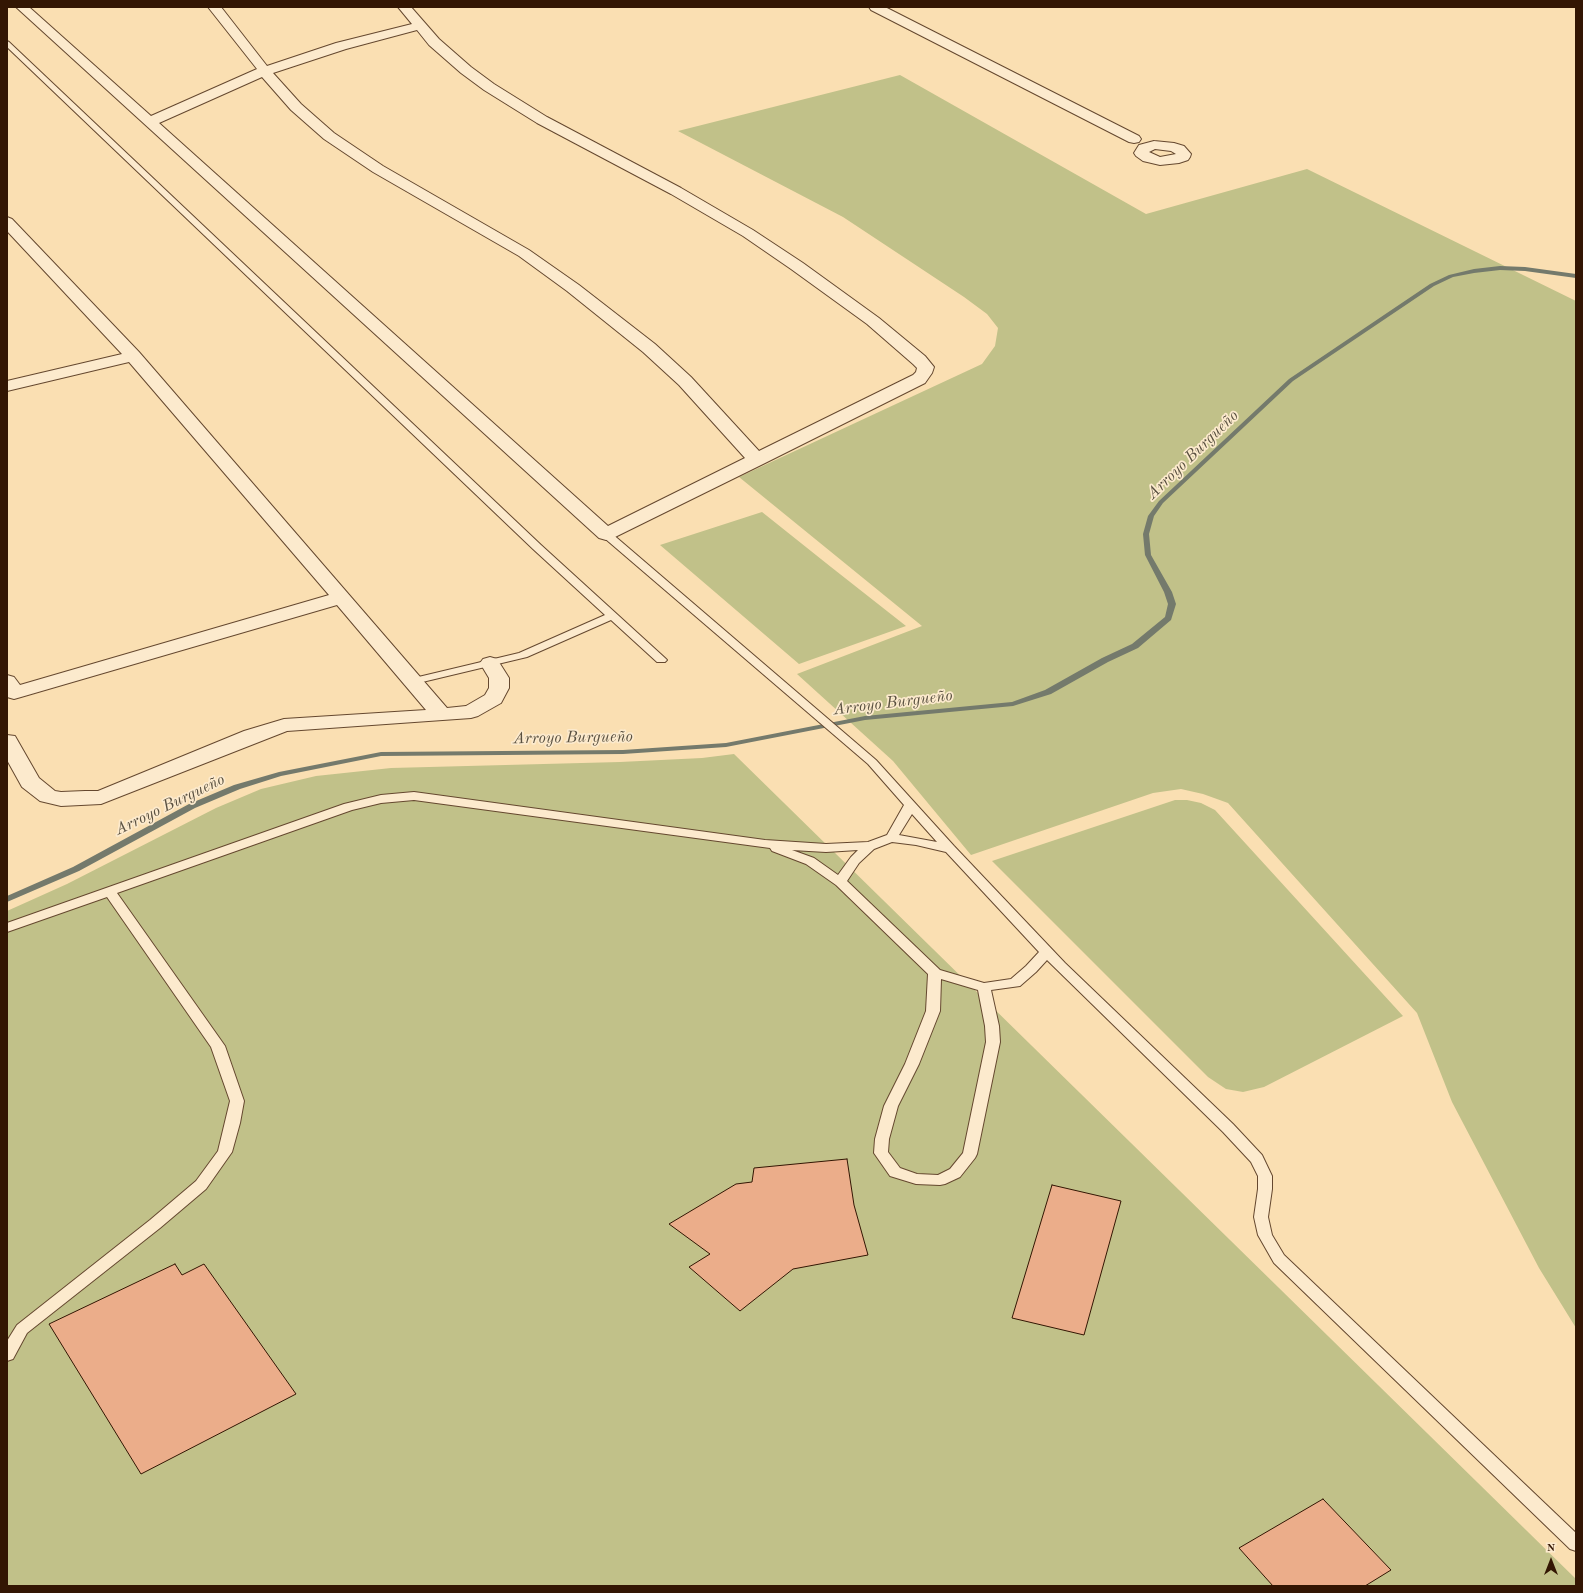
<!DOCTYPE html>
<html>
<head>
<meta charset="utf-8">
<style>
	body { margin:0 }
	#map { position:relative; width:1583px; height:1593px; overflow:hidden; background:#fadfb2; font-family:"Old Standard TT",serif }
	canvas { display:block }
	.frame { position:absolute; inset:0; border:8px solid #331603; pointer-events:none }
	.north { position:absolute; left:1531px; top:1541px; width:40px; height:40px; -webkit-text-stroke:3px #fceacd; paint-order:stroke; rotate:0deg; font-size:11px; font-weight:700; line-height:16px; text-align:center; color:#331603 }
	.north::after { content:''; display:block; margin:auto; width:14px; height:18px; background:#331603; clip-path:polygon(50% 0,100% 100%,50% 72%,0 100%) }
</style>
</head>
<body>
<div id="map">
<canvas width="1583" height="1593"></canvas>
<div class="frame"></div>
<div class="north">N</div>
</div>
<script>
const ctx = document.querySelector('canvas').getContext('2d');
ctx.lineJoin = 'round';
function fill(path, color) { ctx.fillStyle = color; ctx.fill(path, 'evenodd'); }
const poly = rows => new Path2D(rows.map(r => 'M' + r).join(''));
function strokePath(path, color, width, dash) { ctx.strokeStyle = color; ctx.lineWidth = width; ctx.lineCap = dash ? 'butt' : 'round'; ctx.setLineDash(dash || []); ctx.stroke(path); }
function write(font, color, halo, rows, align = 'center') {
  ctx.font = font + ' "Old Standard TT",serif'; ctx.lineWidth = 3.5; ctx.setLineDash([]); ctx.textBaseline = 'middle'; ctx.strokeStyle = halo; ctx.fillStyle = color; for (const [text, x, y, turn = 0] of rows) {
    ctx.save(); ctx.translate(x, y); ctx.rotate((+turn || 0) * Math.PI / 180); ctx.textAlign = isNaN(turn) ? turn : align; if (halo) ctx.strokeText(text, 0, 0); ctx.fillText(text, 0, 0); ctx.restore();
  }
}
const green = poly([
	[900,75,1146,214,1307,169,1576,301,1576,1328,1539,1268,1452,1102,1417,1013,1228,803,1203,794,1181,789,1153,793,971,855,893,761,797,674,922,626,739,477,982,364,995,346,998,328,987,314,964,297,843,217,678,131],
	[762,512,831,567,906,626,799,664,660,545],
	[734,754,1576,1579,1576,1586,7,1586,7,911,67,884,216,808,261,789,316,776,391,768,620,762,702,758],
	[1175,800,1187,800,1201,803,1215,810,1403,1016,1264,1087,1243,1092,1226,1089,1208,1077,992,861]
]);
const stream = poly([
	[1500,266,1525,267,1576,274,1576,278,1525,271,1500,270,1474,273,1453,277,1434,286,1293,381,1163,503,1154,516,1149,534,1151,555,1172,592,1176,604,1171,620,1138,648,1108,662,1051,694,1013,706,865,720,726,747,623,754,381,756,281,776,240,789,195,808,79,871,7,902,7,896,73,867,189,804,234,785,279,772,381,752,623,750,726,743,865,716,1012,702,1045,690,1102,658,1132,644,1165,617,1168,604,1164,592,1145,555,1143,534,1148,516,1159,501,1289,379,1430,284,1449,275,1474,269,1500,266]
]);
const building = poly([
	[847,1159,854,1205,868,1255,793,1269,740,1311,689,1267,710,1254,669,1224,736,1184,752,1182,754,1168,847,1159],
	[1052,1185,1121,1201,1084,1335,1012,1318,1052,1185],
	[175,1264,182,1275,204,1264,296,1394,141,1474,49,1324,175,1264],
	[1323,1499,1391,1570,1365,1586,1273,1586,1239,1548,1323,1499]
]);
const lane = poly([
	[7,41,9,42,541,545,665,658,667,660,665,662,657,662,611,620,527,657,414,684,410,683,408,681,410,679,519,653,605,615,533,549,7,47,7,41],
	[606,531,610,532,876,760,954,846,1065,963,1233,1124,1262,1155,1272,1176,1272,1189,1268,1217,1272,1235,1284,1255,1576,1533,1576,1551,1570,1549,1274,1263,1258,1235,1254,1217,1258,1189,1258,1176,1251,1162,1223,1132,1047,960,1036,972,1020,986,991,990,999,1026,1000,1042,977,1154,975,1158,960,1177,945,1184,940,1185,916,1184,890,1176,874,1153,875,1139,884,1106,905,1064,926,1011,928,974,836,885,806,864,772,851,770,848,414,800,381,803,352,810,117,893,225,1046,244,1101,240,1123,232,1152,206,1189,160,1228,27,1333,13,1359,7,1361,7,1341,17,1325,150,1220,196,1181,218,1151,230,1101,211,1047,107,897,7,932,7,923,344,804,381,795,414,792,765,840,826,844,868,842,887,835,904,805,868,764,602,536,601,534,602,532,606,531],
	[912,814,937,842,899,835,912,814],
	[892,842,916,845,946,852,1039,952,1026,966,1011,979,984,983,940,970,847,881,859,863,874,849,892,842],
	[792,850,826,852,858,850,851,857,838,875,814,858,792,850],
	[941,979,978,990,985,1026,986,1042,963,1153,950,1169,938,1175,917,1174,900,1168,888,1152,889,1139,898,1106,919,1064,940,1011,941,979]
]);
const street = poly([
	[16,7,29,7,151,116,257,69,208,7,221,7,267,66,336,43,412,24,398,7,411,7,439,39,471,67,494,84,547,117,681,188,753,230,803,263,879,318,925,356,934,367,932,373,925,383,763,464,613,538,606,540,599,538,16,7],
	[417,30,429,45,461,73,484,90,537,123,671,194,743,236,791,269,867,324,913,364,917,368,916,372,913,375,759,451,691,377,655,344,579,285,529,250,383,166,334,133,301,104,273,73,346,49,417,30],
	[262,77,291,110,324,139,373,172,519,256,567,291,643,352,679,385,745,458,608,526,159,123,262,77],
	[869,7,885,7,1139,136,1141,139,1139,142,1134,143,1129,142,871,10,869,7],
	[1154,141,1174,143,1184,146,1191,154,1190,157,1188,160,1179,163,1160,165,1143,161,1136,156,1134,153,1139,145,1154,141],
	[1155,149,1171,151,1176,154,1160,157,1149,152,1155,149],
	[7,217,12,219,139,352,447,708,466,706,485,695,489,688,489,678,480,663,483,659,490,657,497,659,509,678,509,688,501,703,478,716,471,718,287,731,101,804,61,806,40,801,22,787,7,760,7,735,15,736,39,778,55,791,61,792,85,791,98,791,244,731,284,719,426,710,337,605,21,697,14,699,7,697,7,675,14,677,20,685,329,595,129,362,7,391,7,381,122,354,7,231,7,217]
]);
const waterNames = [
	["Arroyo Burgueño",1193,455,-44],
	["Arroyo Burgueño",893,703,-7],
	["Arroyo Burgueño",573,738,-1],
	["Arroyo Burgueño",170,805,-26]
];
fill(green, '#c1c189');
fill(stream, '#747a6c');
fill(building, '#ebad8a');
strokePath(building, '#331603', 1);
strokePath(lane, '#65482f', 2);
strokePath(street, '#65482f', 2);
fill(lane, '#fceacd');
fill(street, '#fceacd');
write('italic 16px', '#595040', '#fceacd', waterNames);
</script>
</body>
</html>
